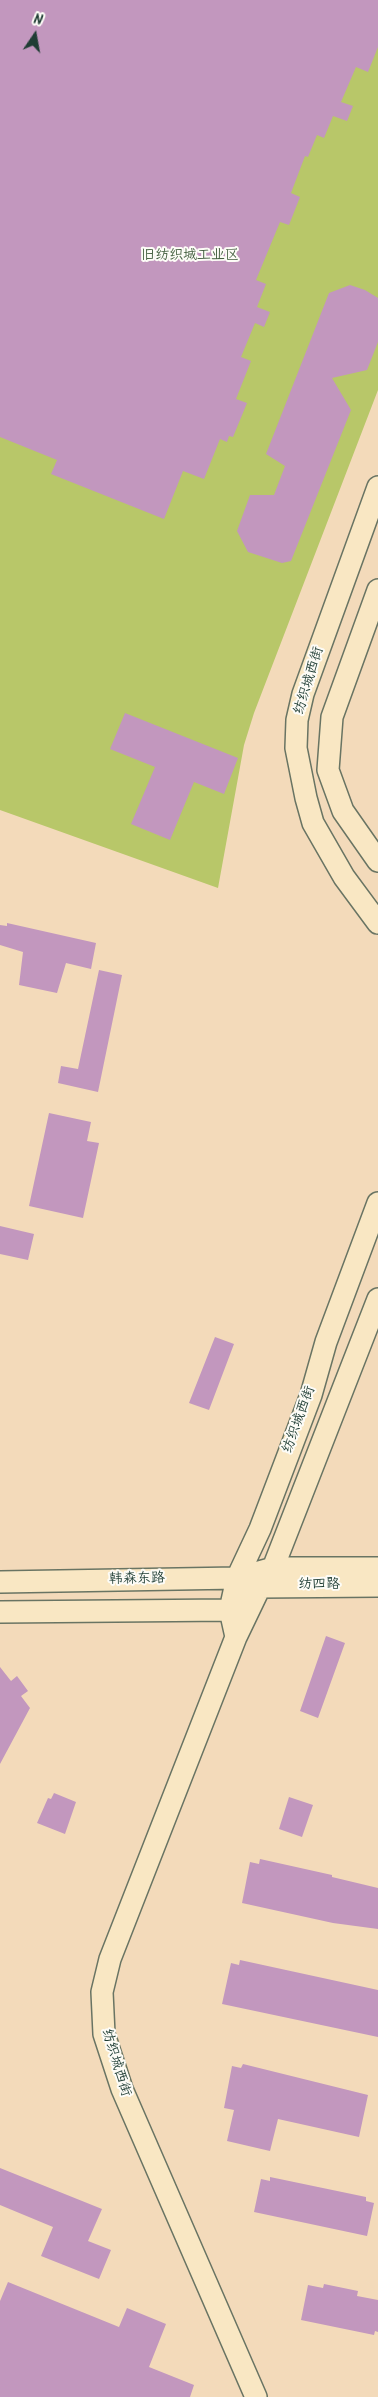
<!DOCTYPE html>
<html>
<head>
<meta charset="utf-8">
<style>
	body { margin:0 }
	#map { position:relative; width:378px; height:2397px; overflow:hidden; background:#f3daba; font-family:Kalam,sans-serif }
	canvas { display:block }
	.north { position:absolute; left:10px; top:10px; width:50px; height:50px; -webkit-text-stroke:4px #fdfcf7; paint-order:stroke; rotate:12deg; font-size:14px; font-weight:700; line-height:20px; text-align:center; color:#1f3d34 }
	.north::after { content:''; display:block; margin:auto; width:18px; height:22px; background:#1f3d34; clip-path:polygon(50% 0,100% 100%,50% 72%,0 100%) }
</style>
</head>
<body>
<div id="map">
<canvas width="378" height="2397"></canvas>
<div class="north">N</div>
</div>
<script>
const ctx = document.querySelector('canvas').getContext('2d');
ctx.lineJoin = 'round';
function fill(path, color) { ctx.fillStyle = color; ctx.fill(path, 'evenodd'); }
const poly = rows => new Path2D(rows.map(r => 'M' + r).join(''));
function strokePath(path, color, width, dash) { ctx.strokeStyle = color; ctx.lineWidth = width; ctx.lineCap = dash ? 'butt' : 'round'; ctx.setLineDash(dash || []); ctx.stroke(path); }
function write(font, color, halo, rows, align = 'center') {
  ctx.font = font + ' Kalam,"LXGW WenKai TC",sans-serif'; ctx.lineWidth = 4; ctx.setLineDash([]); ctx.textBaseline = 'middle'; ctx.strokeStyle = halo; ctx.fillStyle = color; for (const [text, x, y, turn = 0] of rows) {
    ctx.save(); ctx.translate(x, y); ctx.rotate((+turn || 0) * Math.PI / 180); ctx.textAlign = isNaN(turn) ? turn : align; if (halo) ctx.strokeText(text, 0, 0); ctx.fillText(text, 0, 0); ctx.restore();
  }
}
const green = poly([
	[0,0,378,0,378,390,254,713,244,745,218,888,0,810]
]);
const building = poly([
	[0,0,378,0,378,47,368,72,356,67,341,102,353,106,347,121,333,116,324,138,317,135,308,157,305,156,291,193,300,197,289,225,280,222,256,280,266,284,257,307,270,312,264,327,255,323,241,357,251,361,236,399,247,403,233,437,229,436,227,442,220,439,204,479,183,471,164,519,51,474,57,460,0,437],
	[350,285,365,290,378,298,378,342,367,370,332,378,351,410,291,561,282,563,248,552,237,531,250,495,274,495,285,466,266,454,329,293],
	[125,713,238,758,224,794,194,782,170,840,131,824,155,767,110,749],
	[7,923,96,943,91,969,66,963,57,993,19,985,23,952,0,945,0,925,7,926],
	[99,970,122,975,98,1092,58,1083,61,1066,78,1069],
	[49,1113,91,1122,87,1141,99,1143,83,1218,29,1206],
	[0,1226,34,1234,28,1260,0,1254],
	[215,1337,234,1344,209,1410,189,1403],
	[326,1636,345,1643,318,1718,300,1711],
	[0,1667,11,1681,17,1676,28,1691,21,1696,30,1708,0,1764],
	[54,1793,76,1802,65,1834,37,1823,48,1798,51,1799],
	[289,1797,313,1805,302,1837,279,1829],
	[260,1859,332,1875,332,1877,378,1888,378,1929,333,1923,242,1903,250,1862,259,1864],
	[240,1960,378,1990,378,2037,222,2004,231,1963,239,1965],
	[243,2064,368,2095,359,2137,278,2119,270,2151,227,2141,234,2110,224,2108,232,2066,241,2068],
	[0,2168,102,2209,88,2241,111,2250,99,2279,41,2256,53,2227,0,2205],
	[270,2177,366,2197,366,2201,374,2203,367,2236,254,2212,261,2179,270,2181],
	[8,2282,119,2327,127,2308,166,2324,149,2367,194,2385,190,2397,0,2397,0,2301],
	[324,2284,358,2291,357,2296,378,2300,378,2332,375,2331,374,2335,301,2320,308,2285,323,2288]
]);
const secondary = poly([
	[378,487,303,694,297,720,296,748,306,798,313,823,344,877,378,923],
	[378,590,332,717,328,770,343,811,378,861],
	[0,1582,237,1578,273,1568,378,1568],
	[0,1612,230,1610,260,1587,378,1586],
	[236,1637,230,1610,237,1578,260,1529,311,1395,326,1342,378,1203],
	[256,2397,122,2089,104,2034,102,1992,110,1959,236,1637,260,1587,273,1568,378,1299]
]);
const parkNames = [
	["旧纺织城工业区",190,257]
];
const streetNames = [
	["纺织城西街",310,681,-73],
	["纺织城西街",300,1420,-70],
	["韩森东路",137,1580,-1],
	["纺四路",319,1586],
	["纺织城西街",115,2063,73]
];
fill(green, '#b8c769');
fill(building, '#c297be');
strokePath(secondary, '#697463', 24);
strokePath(secondary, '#f9e7c3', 21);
write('14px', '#456041', '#fdfcf7', parkNames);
write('14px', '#1f3d34', '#fdfcf7', streetNames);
</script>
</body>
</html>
